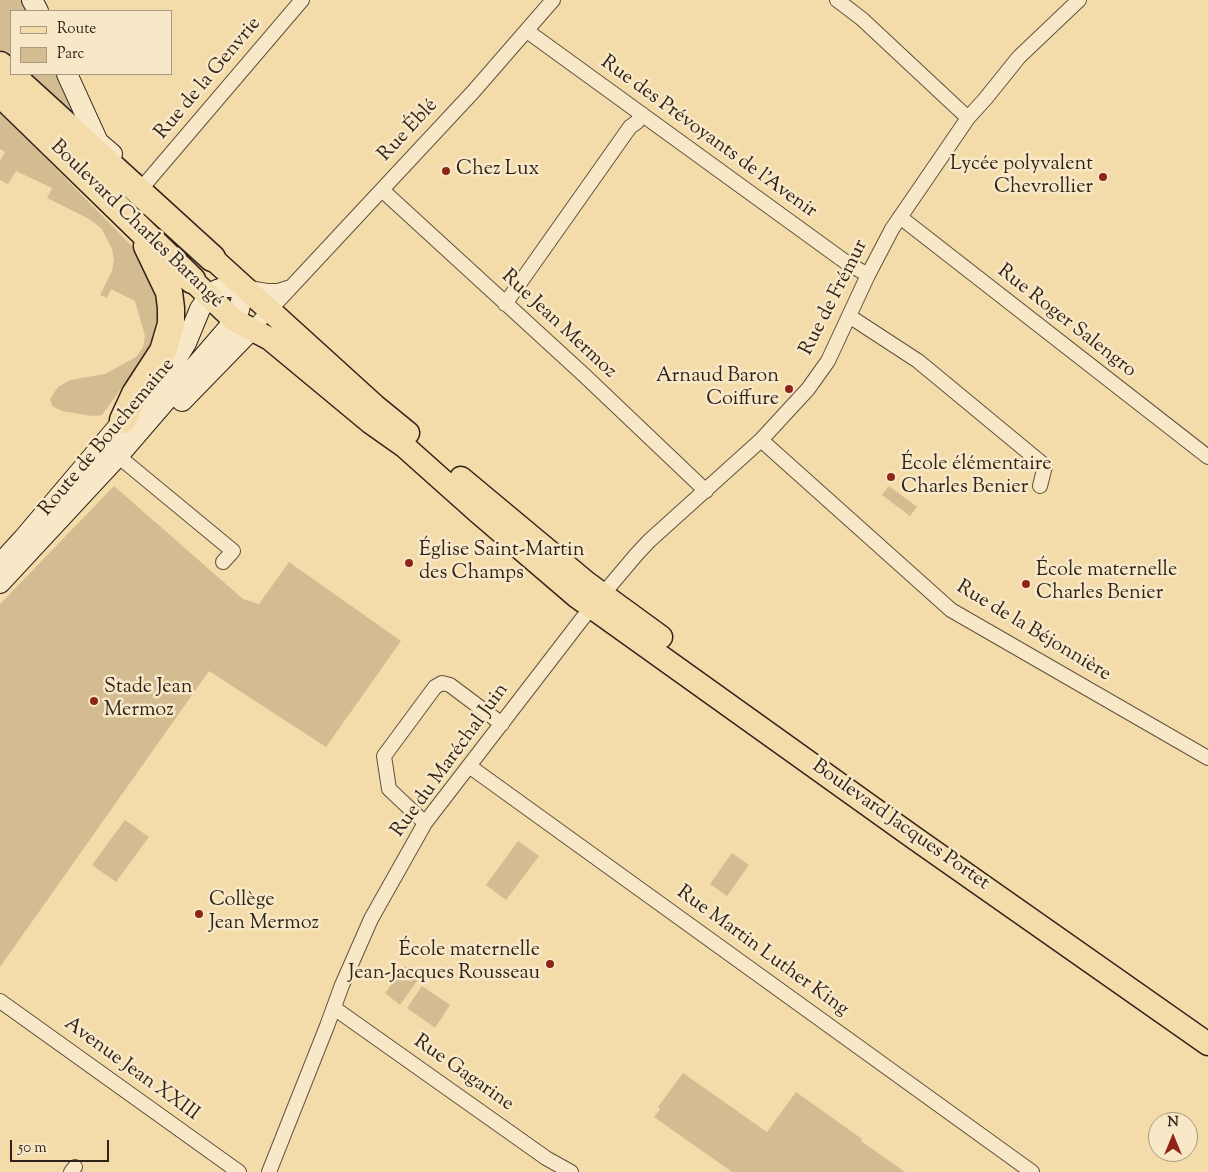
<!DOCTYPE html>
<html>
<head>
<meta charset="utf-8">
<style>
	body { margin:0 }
	#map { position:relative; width:1208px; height:1172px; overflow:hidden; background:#f4dbaa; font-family:"Sorts Mill Goudy",serif }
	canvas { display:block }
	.legend { position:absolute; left:10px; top:10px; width:162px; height:65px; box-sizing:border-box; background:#f8e8c8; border:1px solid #a89a82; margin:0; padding:6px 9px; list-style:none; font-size:15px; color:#30241a }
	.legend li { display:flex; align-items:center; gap:10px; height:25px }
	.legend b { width:25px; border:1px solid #a89a82 }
	.north { position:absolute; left:1148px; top:1112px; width:50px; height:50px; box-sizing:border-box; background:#f8e8c8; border:1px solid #a89a82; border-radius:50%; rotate:0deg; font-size:14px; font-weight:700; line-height:20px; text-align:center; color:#30241a }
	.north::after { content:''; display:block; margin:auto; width:18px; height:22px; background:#8f2418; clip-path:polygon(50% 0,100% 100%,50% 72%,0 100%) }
	.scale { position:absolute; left:10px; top:1140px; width:99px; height:22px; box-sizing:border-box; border:2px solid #30241a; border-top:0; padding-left:6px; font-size:15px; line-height:18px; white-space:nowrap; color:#30241a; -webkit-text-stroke:4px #f8e8c8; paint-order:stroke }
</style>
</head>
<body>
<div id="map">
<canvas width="1208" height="1172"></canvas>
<ul class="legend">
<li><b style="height:6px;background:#f4dbaa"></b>Route</li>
<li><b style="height:14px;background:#d3bc92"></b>Parc</li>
</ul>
<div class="north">N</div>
<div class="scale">50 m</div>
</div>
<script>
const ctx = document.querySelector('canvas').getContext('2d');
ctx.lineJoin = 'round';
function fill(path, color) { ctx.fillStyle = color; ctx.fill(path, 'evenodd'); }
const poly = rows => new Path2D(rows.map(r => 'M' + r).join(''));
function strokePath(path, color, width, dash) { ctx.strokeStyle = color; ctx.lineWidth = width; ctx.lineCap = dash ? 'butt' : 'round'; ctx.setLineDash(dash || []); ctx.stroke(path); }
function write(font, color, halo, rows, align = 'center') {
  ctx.font = font + ' "Sorts Mill Goudy",serif'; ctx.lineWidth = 5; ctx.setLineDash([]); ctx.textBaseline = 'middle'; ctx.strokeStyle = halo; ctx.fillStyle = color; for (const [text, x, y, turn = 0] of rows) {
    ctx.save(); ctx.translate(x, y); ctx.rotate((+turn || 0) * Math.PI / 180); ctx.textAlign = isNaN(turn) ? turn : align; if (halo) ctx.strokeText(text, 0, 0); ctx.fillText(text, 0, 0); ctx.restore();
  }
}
const green = poly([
	[0,0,24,0,29,11,11,11,11,61,0,50],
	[25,74,59,74,80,120],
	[0,112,136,250,157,289,161,315,152,346,102,415,92,416,62,411,52,406,50,399,58,387,70,380,105,374,136,357,143,347,145,336,135,301,111,289,107,298,100,295,112,271,114,260,112,249,101,228,89,219,47,198,52,188,16,171,8,184,0,180,0,161,5,152,0,149],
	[114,486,243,599,259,604,289,562,401,641,326,747,209,671,0,967,0,604],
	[889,486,917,507,910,516,882,495],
	[125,820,149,837,116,882,92,865],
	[518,841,539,856,506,900,486,885],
	[732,853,749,865,727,896,710,884],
	[405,966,420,977,400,1005,385,993],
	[422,986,450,1005,435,1028,407,1008],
	[683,1073,767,1132,796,1092,862,1139,861,1141,905,1172,732,1172,654,1117,660,1109,658,1107]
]);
const street = poly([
	[837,0,862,19,968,118],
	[527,31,847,263,868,275],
	[146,183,302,0],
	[382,190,584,375,706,491],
	[900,217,1208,457],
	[249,288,267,291,278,291,291,287],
	[505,304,630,127,637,122,642,114],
	[849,316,918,361,1045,466,1040,486],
	[252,329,473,92,553,0],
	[761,440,951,610,1208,758],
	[118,456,233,551,223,562],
	[469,766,1032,1172],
	[425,823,389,789,384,756,435,687,442,683,450,685,502,724],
	[0,1001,239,1172],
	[334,1008,546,1158,571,1172],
	[71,1172,75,1167],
	[269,1172,327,1026,342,985,371,919,425,823,582,619,636,555,649,541,761,440,808,389,828,361,868,275,892,229,968,118,986,98,1019,57,1079,0]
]);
const secondary = poly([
	[32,0,38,11],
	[67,74,98,142,112,154],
	[182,401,252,329],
	[0,564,23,539,178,356,186,343,200,309,208,297,217,290,226,287,244,287,239,310,230,326,118,456,0,583]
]);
const primary = poly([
	[212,258,375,406,408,433],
	[192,280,234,320,270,339,370,422,404,446,478,512,576,596,913,837,1208,1044],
	[461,478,587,583,661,637]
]);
const highway = poly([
	[0,65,212,258],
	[0,93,192,280],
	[123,420,135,394,163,351,171,324,171,308,169,292,147,246]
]);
const markers = [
	[446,171,5,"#8f2418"],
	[1103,177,5,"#8f2418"],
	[789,389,5,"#8f2418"],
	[891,477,5,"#8f2418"],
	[409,563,5,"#8f2418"],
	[1026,584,5,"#8f2418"],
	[94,701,5,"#8f2418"],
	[199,914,5,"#8f2418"],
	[550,964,5,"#8f2418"]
];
const streetNames = [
	["Rue de la Genvrie",209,79,-50],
	["Rue Éblé",409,131,-47],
	["Rue des Prévoyants de l'Avenir",708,138,36],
	["Boulevard Charles Barangé",136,225,44],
	["Rue de Frémur",835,298,-63],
	["Rue Roger Salengro",1066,322,38],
	["Rue Jean Mermoz",558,325,43],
	["Route de Bouchemaine",108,438,-50],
	["Rue de la Béjonnière",1033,632,31],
	["Rue du Maréchal Juin",451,761,-54],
	["Boulevard Jacques Portet",900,826,35],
	["Rue Martin Luther King",762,952,36],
	["Avenue Jean XXIII",131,1070,36],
	["Rue Gagarine",463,1074,35]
];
const poiNames = [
	["Lycée polyvalent",1093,166,"right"],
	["Chevrollier",1093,189,"right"],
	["Chez Lux",456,171],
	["Arnaud Baron",779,378,"right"],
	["Coiffure",779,401,"right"],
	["École élémentaire",901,466],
	["Charles Benier",901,489],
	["Église Saint-Martin",419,552],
	["des Champs",419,575],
	["École maternelle",1036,572],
	["Charles Benier",1036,595],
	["Stade Jean",104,689],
	["Mermoz",104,712],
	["Collège",209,902],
	["Jean Mermoz",209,925],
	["École maternelle",540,952,"right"],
	["Jean-Jacques Rousseau",540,975,"right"]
];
fill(green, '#d3bc92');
strokePath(street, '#61523e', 16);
strokePath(secondary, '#30241a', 22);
strokePath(primary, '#30241a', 25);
strokePath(highway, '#30241a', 29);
strokePath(street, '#f8e8c8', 14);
strokePath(secondary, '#f8e8c8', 20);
strokePath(primary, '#f4dbaa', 22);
strokePath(highway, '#f4dbaa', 26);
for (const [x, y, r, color] of markers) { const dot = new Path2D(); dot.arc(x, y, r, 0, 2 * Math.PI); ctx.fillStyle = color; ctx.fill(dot); strokePath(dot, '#f8e8c8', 2); }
write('20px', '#30241a', '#f8e8c8', streetNames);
write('20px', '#30241a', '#f8e8c8', poiNames, 'left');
</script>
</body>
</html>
